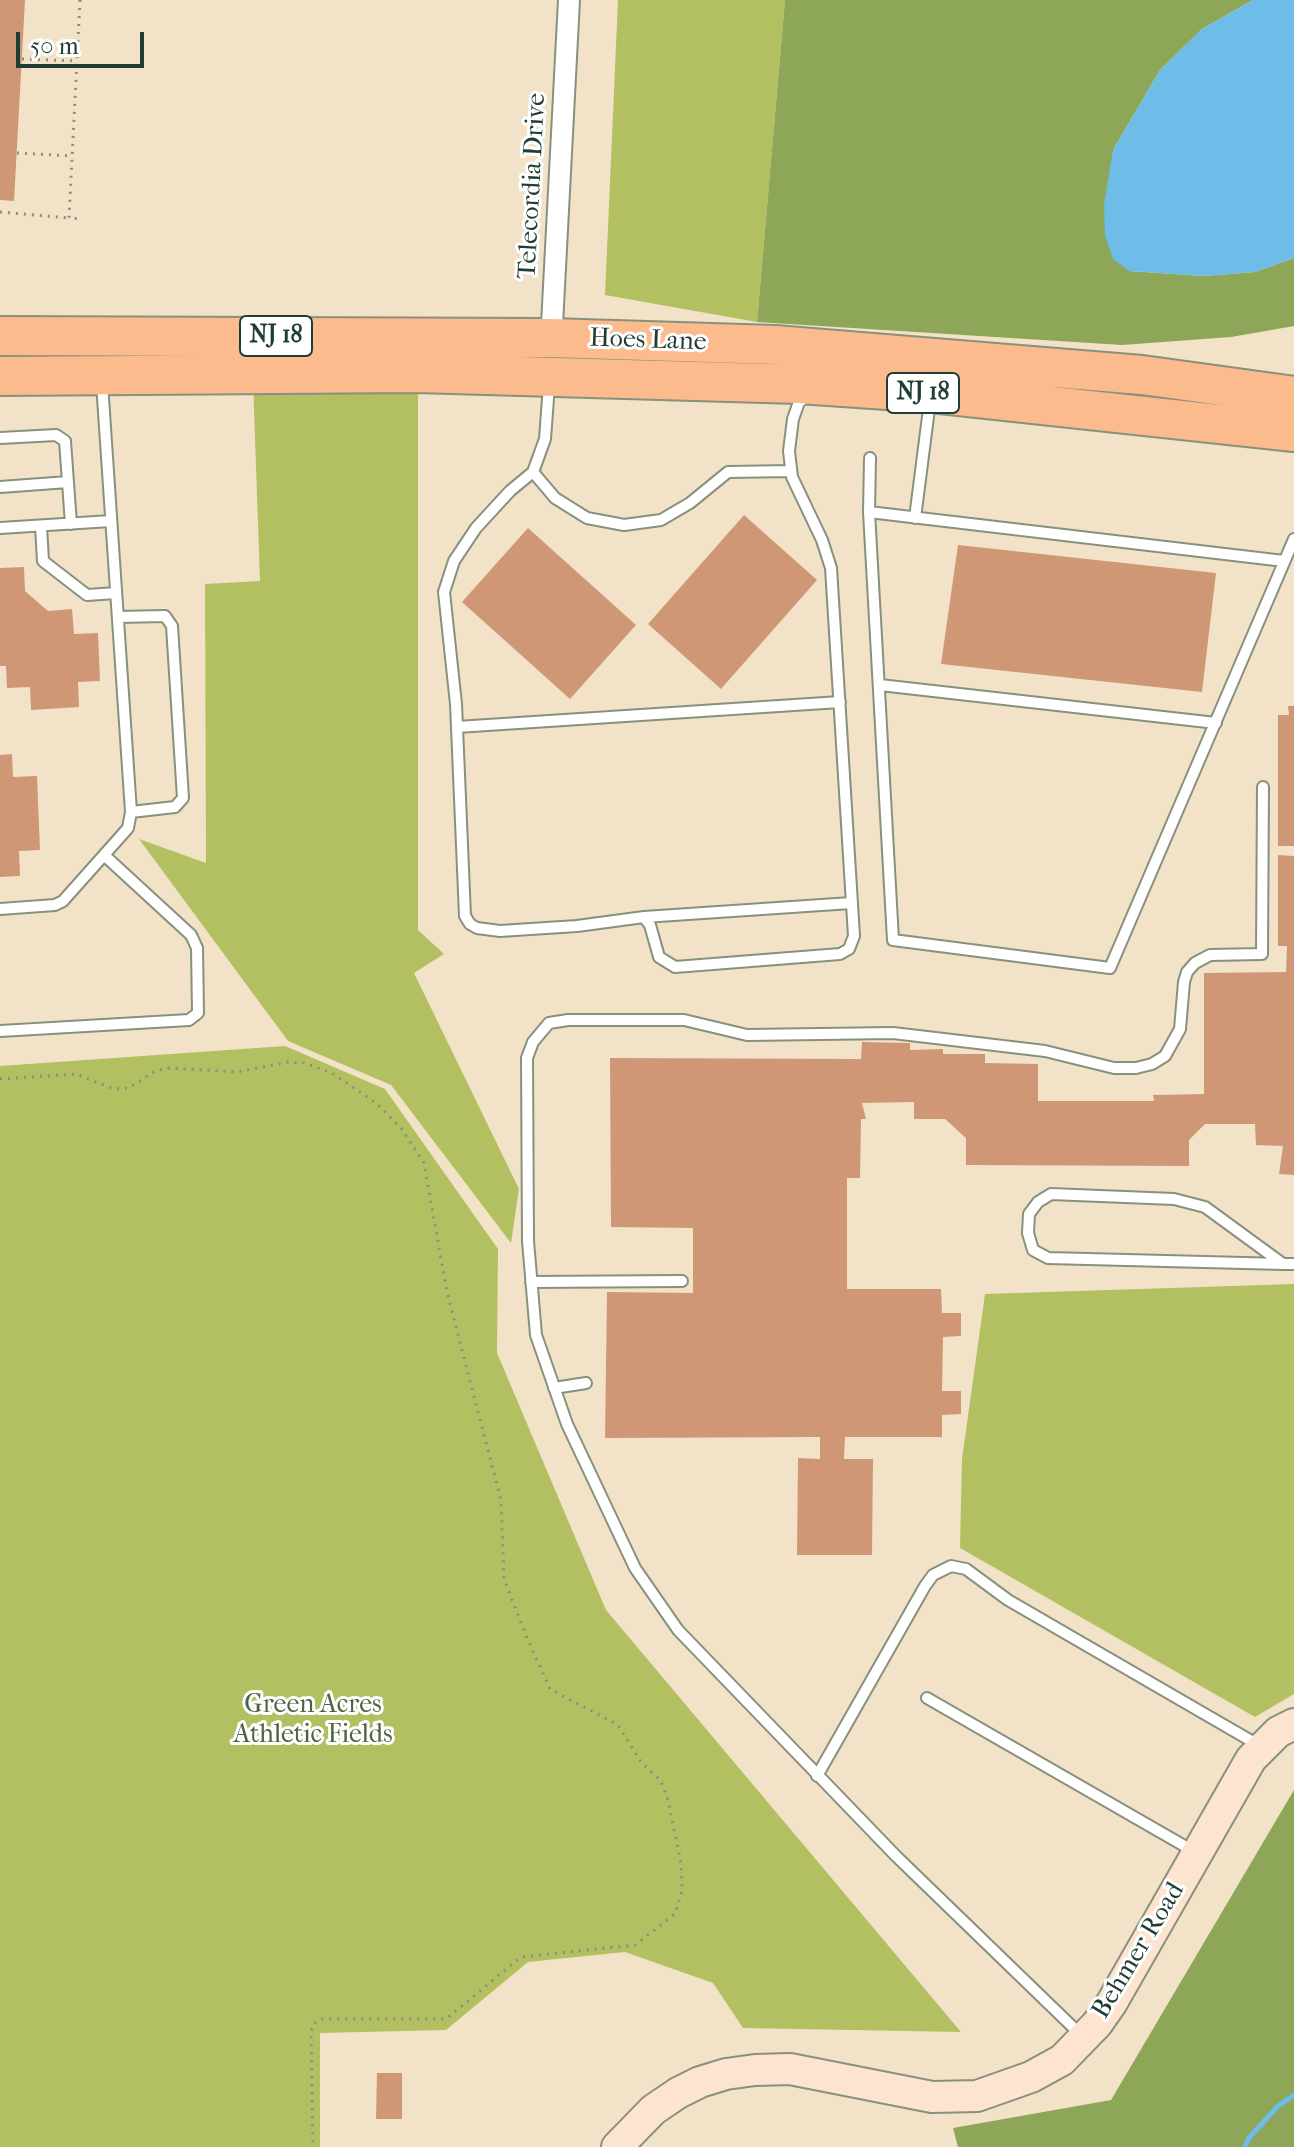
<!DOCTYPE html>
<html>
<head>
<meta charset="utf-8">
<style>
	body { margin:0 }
	#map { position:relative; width:1294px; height:2147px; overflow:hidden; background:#f2e3c8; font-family:"IM FELL French Canon",serif }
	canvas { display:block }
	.scale { position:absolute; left:16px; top:32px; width:128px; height:36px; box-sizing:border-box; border:4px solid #1f3d34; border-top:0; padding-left:10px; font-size:24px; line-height:28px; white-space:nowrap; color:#1f3d34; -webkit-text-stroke:6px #fff; paint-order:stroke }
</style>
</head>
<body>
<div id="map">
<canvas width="1294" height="2147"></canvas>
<div class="scale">50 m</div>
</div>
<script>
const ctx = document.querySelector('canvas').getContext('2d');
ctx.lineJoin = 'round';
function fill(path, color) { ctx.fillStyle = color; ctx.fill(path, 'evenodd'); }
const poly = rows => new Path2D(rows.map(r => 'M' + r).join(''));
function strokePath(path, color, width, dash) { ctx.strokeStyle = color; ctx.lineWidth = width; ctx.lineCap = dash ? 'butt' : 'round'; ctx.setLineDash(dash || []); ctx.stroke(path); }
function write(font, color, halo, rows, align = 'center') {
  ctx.font = font + ' "IM FELL French Canon",serif'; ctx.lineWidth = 6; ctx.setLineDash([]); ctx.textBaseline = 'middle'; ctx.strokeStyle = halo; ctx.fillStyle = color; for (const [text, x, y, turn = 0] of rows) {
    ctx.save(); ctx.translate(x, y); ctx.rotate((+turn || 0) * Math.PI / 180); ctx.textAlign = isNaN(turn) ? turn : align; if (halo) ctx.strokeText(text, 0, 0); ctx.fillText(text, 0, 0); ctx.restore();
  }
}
const green = poly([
	[618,0,785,0,757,322,605,295],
	[253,381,418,383,418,930,444,954,414,973,519,1189,511,1243,391,1085,288,1041,139,839,206,863,205,584,260,581],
	[285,1046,385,1089,498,1249,497,1353,606,1610,961,2032,743,2028,713,1983,625,1952,528,1962,446,2030,320,2033,320,2147,0,2147,0,1066],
	[1294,1284,1294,1694,1255,1717,960,1548,962,1459,985,1294]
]);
const forest = poly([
	[785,0,1253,0,1202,29,1160,70,1113,150,1129,271,1204,276,1255,272,1294,258,1294,326,1231,337,1122,345,757,322],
	[1294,1790,1294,2147,958,2147,953,2128,1111,2100]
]);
const water = poly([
	[1253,0,1294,0,1294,258,1255,272,1204,276,1129,271,1113,259,1105,236,1104,205,1113,150,1160,70,1202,29]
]);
const stream = poly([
	[1245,2147,1249,2138,1277,2107,1294,2095]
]);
const building = poly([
	[0,0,25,0,14,201,0,200],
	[744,515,817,580,721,689,648,624],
	[528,528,636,625,570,699,462,602],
	[958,545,1216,573,1202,692,941,664],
	[24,567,25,591,48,611,72,609,74,634,98,633,100,681,78,682,79,707,31,710,30,687,7,688,6,666,0,666,0,568],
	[1288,706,1294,706,1294,846,1278,846,1278,715,1289,715],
	[12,754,13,777,37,776,40,850,19,851,20,876,0,877,0,755],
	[1278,855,1294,856,1294,1175,1279,1174,1283,1146,1256,1145,1255,1124,1205,1124,1189,1140,1189,1166,966,1165,966,1138,945,1119,914,1119,914,1102,862,1103,866,1119,861,1119,860,1178,847,1178,847,1289,941,1289,942,1313,961,1313,961,1336,943,1337,942,1391,961,1391,961,1414,942,1415,942,1437,845,1437,844,1459,873,1459,872,1555,797,1555,798,1458,820,1459,820,1437,605,1438,607,1292,693,1293,693,1228,611,1227,610,1058,861,1059,862,1042,910,1043,910,1050,943,1049,943,1054,985,1054,985,1063,1038,1064,1038,1101,1154,1101,1153,1095,1204,1094,1204,973,1286,972,1287,946,1278,946],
	[377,2073,402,2073,402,2119,376,2119]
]);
const path = poly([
	[80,0,69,218,82,219],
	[22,59,77,61],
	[17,153,72,156],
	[0,212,69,218],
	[0,1079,76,1074,114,1089,129,1088,155,1071,170,1068,237,1072,288,1062,304,1063,332,1073,376,1103,401,1128,424,1163,447,1292,501,1500,504,1579,527,1638,550,1689,618,1725,641,1762,661,1781,668,1800,681,1863,682,1891,675,1914,635,1945,521,1957,446,2019,323,2019,314,2023,311,2031,313,2147]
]);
const lane = poly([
	[102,383,131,812,128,828,104,855],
	[549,385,545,439,533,472,510,491,476,528,454,561,444,592,456,704,465,916,470,924,477,928,500,931,577,926,644,917,650,925,659,957,675,967,840,954,849,949,854,936,831,568,822,540,792,477,789,451,793,419,799,402,808,396],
	[0,438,56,435,65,441,71,524],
	[533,472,555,498,587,518,624,525,661,520,690,503,728,472,791,471],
	[0,487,68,482],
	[869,512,870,458],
	[915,518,930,401],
	[41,526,43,561,87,595,116,593],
	[0,528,111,521],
	[1284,561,869,512,893,940,1110,968,1294,539],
	[118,617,165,616,172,626,183,798,175,807,131,812],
	[880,685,1216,723],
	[457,727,840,702],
	[0,909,55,905,63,901,104,855,191,935,197,948,198,1013,189,1020,0,1031],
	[644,917,851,903],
	[1283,1264,1205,1207,1174,1199,1051,1194,1038,1202,1029,1214,1028,1233,1033,1250,1048,1258,1283,1264,1294,1264],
	[531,1282,682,1281],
	[554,1388,586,1383],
	[927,1698,1195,1852],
	[817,1776,925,1586,933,1575,951,1566,966,1569,1008,1600,1260,1746],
	[1082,2036,896,1856,678,1630,635,1568,567,1424,536,1335,528,1241,527,1058,533,1042,549,1023,568,1020,684,1020,747,1035,893,1033,1045,1051,1114,1068,1136,1068,1152,1064,1165,1056,1180,1029,1184,982,1187,972,1195,963,1210,955,1262,954,1263,787]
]);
const street = poly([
	[551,344,569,0]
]);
const secondary = poly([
	[617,2147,653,2110,678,2093,700,2082,726,2074,755,2070,790,2069,932,2097,977,2096,1031,2077,1062,2060,1097,2024,1111,2004,1251,1759,1278,1732,1294,1724]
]);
const highway = poly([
	[0,336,551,338,775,345,1142,375,1294,396],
	[0,376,416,373,799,384,931,393,1294,432]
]);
const shields = [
	[276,336,72],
	[923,393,72]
];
const shieldNames = [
	["NJ 18",276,336],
	["NJ 18",923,393]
];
const streetNames = [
	["Telecordia Drive",533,186,-87],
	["Hoes Lane",648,341,2],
	["Behmer Road",1139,1951,-59]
];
const parkNames = [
	["Green Acres",313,1706],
	["Athletic Fields",313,1736]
];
fill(green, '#b3c062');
fill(forest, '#8ea658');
fill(water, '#6dbde8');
strokePath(stream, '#6dbde8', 5);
fill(building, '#d09776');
strokePath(lane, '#88907e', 14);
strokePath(street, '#88907e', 24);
strokePath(secondary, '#88907e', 34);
strokePath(highway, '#88907e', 42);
strokePath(path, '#88907e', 3, [2, 6]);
strokePath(lane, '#fff', 10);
strokePath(street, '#fff', 20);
strokePath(secondary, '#fde4d1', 30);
strokePath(highway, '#fbbb8d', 38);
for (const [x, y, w] of shields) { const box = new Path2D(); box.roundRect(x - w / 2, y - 20, w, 40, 6); ctx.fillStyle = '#fff'; ctx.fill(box); strokePath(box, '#1f3d34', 2); }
write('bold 24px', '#1f3d34', null, shieldNames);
write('26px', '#1f3d34', '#fff', streetNames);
write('26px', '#4b6442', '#fff', parkNames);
</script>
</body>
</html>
